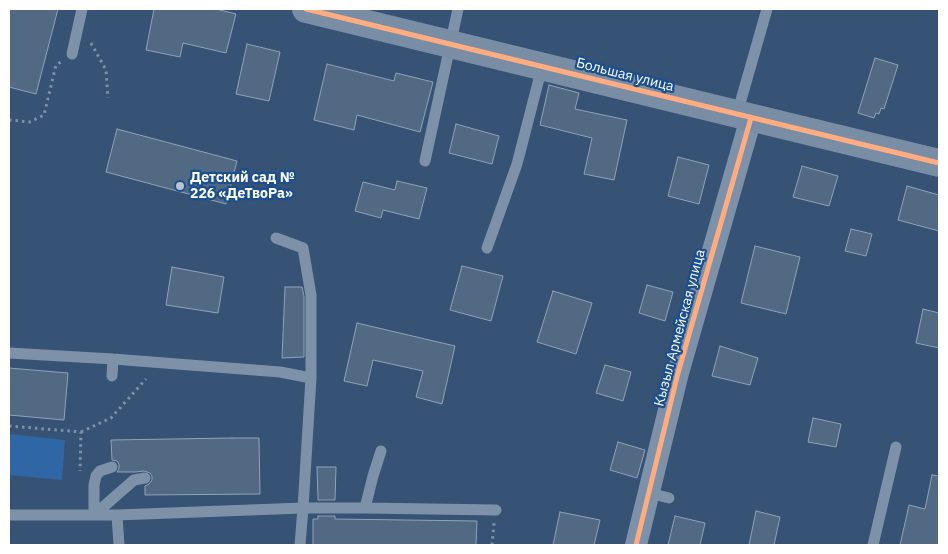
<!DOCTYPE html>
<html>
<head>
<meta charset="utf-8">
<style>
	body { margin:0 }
	#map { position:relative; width:948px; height:554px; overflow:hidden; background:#365274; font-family:"IBM Plex Sans",sans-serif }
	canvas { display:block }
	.frame { position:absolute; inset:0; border:10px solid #fff; pointer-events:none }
</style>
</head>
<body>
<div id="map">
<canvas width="948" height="554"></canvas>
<div class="frame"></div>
</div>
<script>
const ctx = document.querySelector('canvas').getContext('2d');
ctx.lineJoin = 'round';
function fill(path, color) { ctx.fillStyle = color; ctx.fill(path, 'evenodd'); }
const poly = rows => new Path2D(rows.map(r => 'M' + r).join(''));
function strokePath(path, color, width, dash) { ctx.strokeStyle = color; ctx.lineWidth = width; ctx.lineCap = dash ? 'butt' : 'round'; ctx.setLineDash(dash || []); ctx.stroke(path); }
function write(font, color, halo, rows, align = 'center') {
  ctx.font = font + ' "IBM Plex Sans",sans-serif'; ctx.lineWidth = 4.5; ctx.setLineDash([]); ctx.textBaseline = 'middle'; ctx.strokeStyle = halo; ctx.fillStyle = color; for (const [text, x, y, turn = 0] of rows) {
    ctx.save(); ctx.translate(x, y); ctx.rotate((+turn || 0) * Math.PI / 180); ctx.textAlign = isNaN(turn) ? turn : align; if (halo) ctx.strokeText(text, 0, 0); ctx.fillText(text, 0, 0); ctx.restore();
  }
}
const green = poly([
	[9,434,65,440,62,480,9,475]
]);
const building = poly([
	[9,9,58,9,36,94,9,87,9,9],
	[154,9,216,9,236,14,226,53,183,43,180,57,146,50,154,9],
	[247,44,280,52,269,101,236,94,247,44],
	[875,58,898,65,884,109,881,108,879,114,876,113,874,118,858,113,875,58],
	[327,64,394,81,396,73,433,82,420,132,357,115,354,130,314,120,327,64],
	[549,85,579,93,575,109,627,120,614,180,584,174,592,138,540,125,549,85],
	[456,124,499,136,492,164,449,153,456,124],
	[117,129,237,161,226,204,106,172,117,129],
	[678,157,709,165,699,204,668,196,678,157],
	[802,166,838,176,829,206,793,197,802,166],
	[397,181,427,188,419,219,383,210,381,218,355,211,363,182,395,190,397,181],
	[907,186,939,195,939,231,898,220,907,186],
	[851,229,872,234,866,256,845,251,851,229],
	[755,246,800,257,786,314,741,303,755,246],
	[462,266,503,276,491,321,450,310,462,266],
	[172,267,224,277,218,313,166,305,172,267],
	[647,285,673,292,665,321,639,313,647,285],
	[285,287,302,287,304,296,304,357,282,358,285,287],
	[553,291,592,303,576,354,537,342,553,291],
	[923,309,939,313,939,348,916,343,923,309],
	[357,323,455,346,442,404,416,397,423,371,373,360,367,386,344,381,357,323],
	[720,346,758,358,750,385,712,376,720,346],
	[605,365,631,372,623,401,596,393,605,365],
	[9,368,68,373,64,420,9,415,9,368],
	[813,418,841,424,836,447,808,442,813,418],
	[232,438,259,438,260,494,145,495,145,486,149,484,152,480,152,476,150,473,144,471,135,472,117,472,119,469,119,464,117,461,112,460,111,440,232,438],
	[618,442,645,450,637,478,610,470,618,442],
	[317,467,336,467,335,500,318,500,317,467],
	[932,475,939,476,939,545,900,545,909,505,925,509,932,475],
	[756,511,780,517,774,545,749,545,756,511],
	[560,512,600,520,594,545,553,545,560,512],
	[318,516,335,516,335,519,477,521,476,545,313,545,313,519,318,519,318,516],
	[675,516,705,523,700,545,668,545,675,516]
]);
const path = poly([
	[91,43,106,70,108,98],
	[9,120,30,122,44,115,56,65,61,62],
	[9,426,81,432,80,471],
	[81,432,111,418,146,379],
	[492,545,494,523]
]);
const lane = poly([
	[72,54,82,9],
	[737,114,767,9],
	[425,161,458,9],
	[276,238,303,248,311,295,311,378],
	[487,248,517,164,542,67],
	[9,353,113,359,280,372,311,378,303,508,365,508,373,476,381,451],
	[112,376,113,359],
	[649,493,669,498],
	[365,508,496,510],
	[9,515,117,515,303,508,300,545],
	[94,515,134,480,145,478],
	[94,515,94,485,96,476,100,471,112,467],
	[117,515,119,545],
	[873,545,896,447]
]);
const street = poly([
	[636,545,678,373,751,118]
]);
const secondary = poly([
	[306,9,737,114,939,163]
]);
const cycleway = poly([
	[306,9,737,114,939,163],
	[636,545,678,373,751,118]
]);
const markers = [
	[180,186,5,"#b9c2ce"]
];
const streetNames = [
	["Большая улица",625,75,14],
	["Кызыл Армейская улица",680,328,-75]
];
const poiNames = [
	["Детский сад №",190,178],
	["226 «ДеТвоРа»",190,194]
];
fill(green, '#2f66a5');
fill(building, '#526984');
strokePath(building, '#92a2b6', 1);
strokePath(path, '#7d92a8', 3, [2.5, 4]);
strokePath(lane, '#7d92a8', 11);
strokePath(street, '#7d92a8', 22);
strokePath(secondary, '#798da4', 28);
strokePath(cycleway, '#ffac80', 5);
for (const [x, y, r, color] of markers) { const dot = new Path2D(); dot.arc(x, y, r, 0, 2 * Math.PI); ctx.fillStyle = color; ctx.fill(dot); strokePath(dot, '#1b4f8f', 2); }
write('14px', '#fff', '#1b4f8f', streetNames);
write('bold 14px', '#fff', '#1b4f8f', poiNames, 'left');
</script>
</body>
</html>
